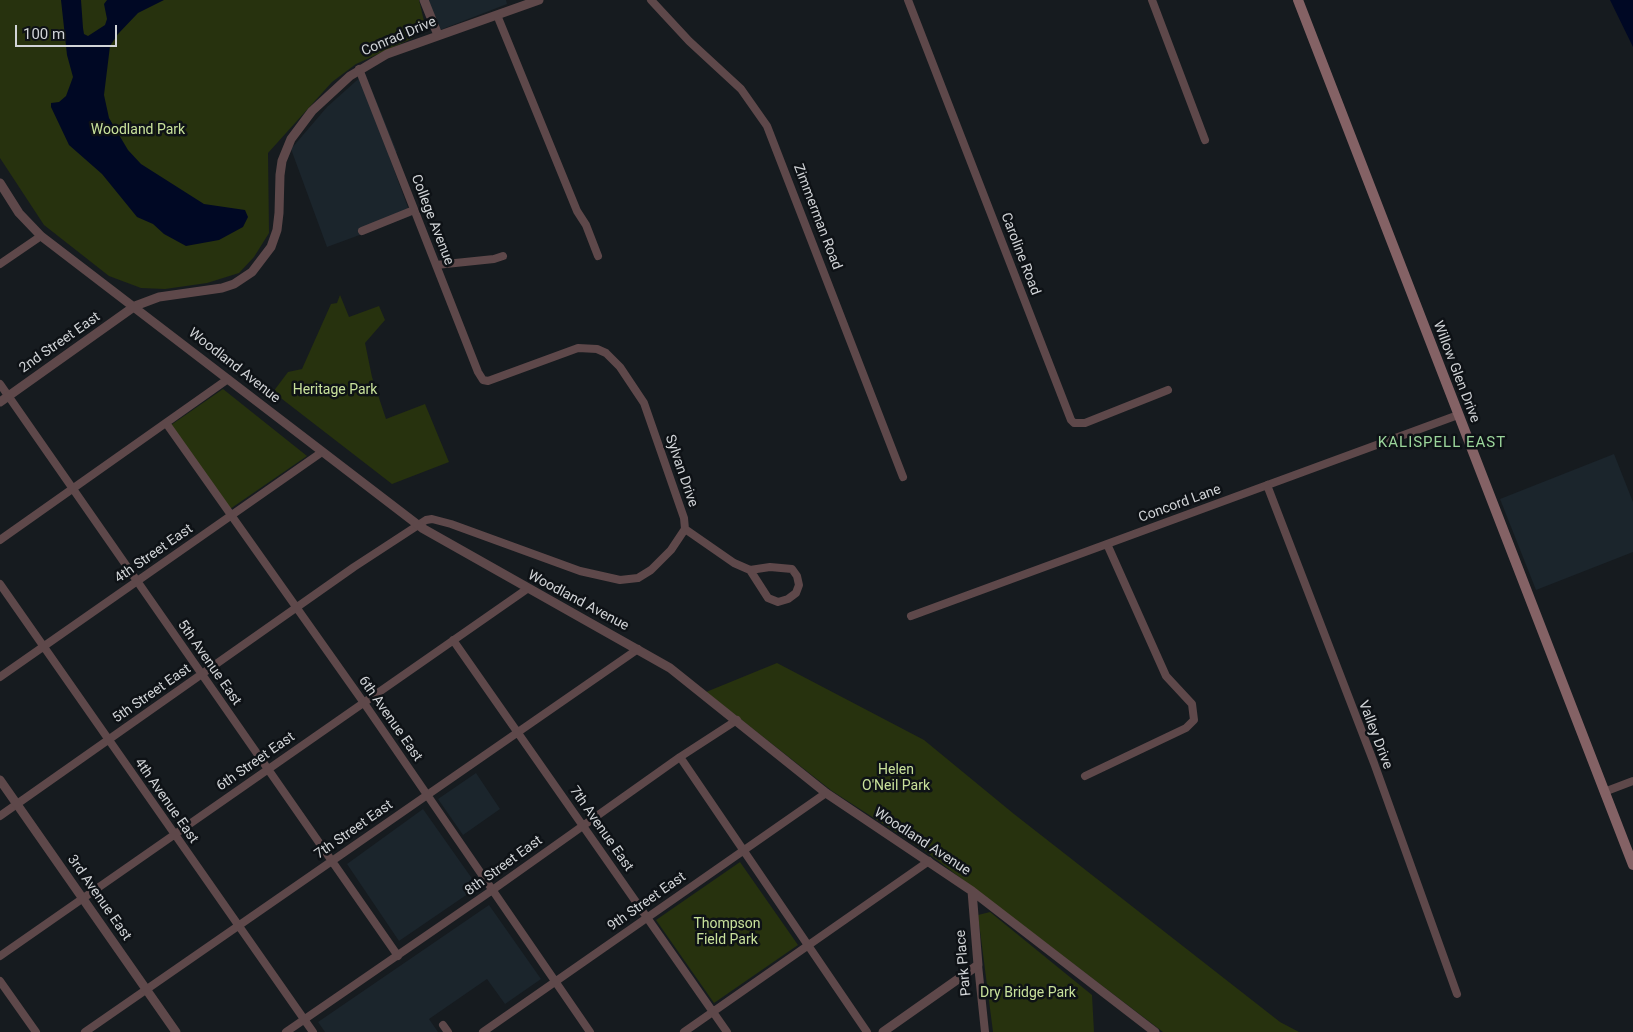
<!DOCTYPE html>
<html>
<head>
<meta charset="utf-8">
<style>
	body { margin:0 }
	#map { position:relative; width:1633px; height:1032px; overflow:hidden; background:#161b1f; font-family:Roboto,sans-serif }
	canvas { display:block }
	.scale { position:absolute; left:15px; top:25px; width:102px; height:22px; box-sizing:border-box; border:2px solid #d1d4d7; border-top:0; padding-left:6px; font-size:15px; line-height:18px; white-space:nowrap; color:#d1d4d7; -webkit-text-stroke:4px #0e1216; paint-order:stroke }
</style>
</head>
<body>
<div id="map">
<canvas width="1633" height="1032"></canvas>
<div class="scale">100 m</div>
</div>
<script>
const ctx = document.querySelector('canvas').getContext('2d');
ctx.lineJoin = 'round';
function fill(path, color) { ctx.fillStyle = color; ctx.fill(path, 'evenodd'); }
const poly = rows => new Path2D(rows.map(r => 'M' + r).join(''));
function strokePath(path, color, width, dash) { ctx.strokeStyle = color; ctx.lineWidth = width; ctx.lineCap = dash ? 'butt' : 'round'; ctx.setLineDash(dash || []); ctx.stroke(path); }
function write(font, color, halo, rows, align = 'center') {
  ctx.font = font + ' Roboto,sans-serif'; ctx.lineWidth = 5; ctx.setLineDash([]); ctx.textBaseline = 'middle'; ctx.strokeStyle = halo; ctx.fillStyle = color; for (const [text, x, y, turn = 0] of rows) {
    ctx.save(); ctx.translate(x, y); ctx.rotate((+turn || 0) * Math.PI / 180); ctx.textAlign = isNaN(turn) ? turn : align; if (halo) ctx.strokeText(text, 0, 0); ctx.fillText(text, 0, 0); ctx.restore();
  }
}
const built = poly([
	[428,0,506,0,507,4,440,30],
	[365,73,397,152,389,156,411,216,327,247,291,149,327,107],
	[1614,454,1633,502,1633,552,1536,590,1500,499],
	[476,773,500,809,463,835,438,799],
	[423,809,478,887,399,941,347,864],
	[489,905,541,979,505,1004,487,979,429,1019,438,1032,325,1032,318,1022]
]);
const green = poly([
	[0,0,419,0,424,21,419,33,411,39,356,64,332,82,268,153,269,233,254,257,239,273,207,283,165,289,141,288,109,276,44,225,0,158],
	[340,295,349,317,379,306,385,320,365,343,372,377,386,419,425,404,449,462,392,484,273,392,288,372,302,369,331,304,337,303],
	[223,389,307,456,230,509,171,425],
	[777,663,924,740,1014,814,1280,1022,1299,1032,1163,1032,925,851,832,791,706,692],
	[740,862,798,945,714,1003,656,920],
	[990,912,1092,995,1094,1032,993,1032,978,915]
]);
const water = poly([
	[61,0,81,0,83,28,84,34,88,36,105,25,107,19,104,4,107,0,164,0,138,13,118,34,110,46,104,95,109,118,128,150,141,164,204,204,245,210,248,217,243,227,219,240,186,246,164,234,153,224,137,217,102,174,69,145,51,107,51,103,59,102,66,96,73,77,67,55],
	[1610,0,1633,0,1633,47]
]);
const minor = poly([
	[651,0,689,41,741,89,767,126,903,477],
	[908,0,1071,420,1074,423,1085,423,1168,390],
	[1152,0,1205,140],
	[497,15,577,211,586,225,598,256],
	[362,231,414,210],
	[0,264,41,236],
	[436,265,494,259,503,256],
	[0,384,398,956],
	[166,423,364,703,590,1032],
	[1267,485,1374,763,1457,994],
	[685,529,734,563,750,570,768,598,778,602,788,599,796,593,799,585,797,576,792,569,770,567,750,570],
	[0,540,228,379],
	[0,584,313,1032],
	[911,616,1458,415],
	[453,640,727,1032],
	[0,677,322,452],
	[680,757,867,1032],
	[1085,776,1186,728,1194,720,1192,704,1166,676,1107,544],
	[1604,792,1633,781],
	[0,816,354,567,426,520,432,519,451,524,580,571,620,580,638,578,651,570,671,550,685,529,684,518,644,403,620,367,606,353,597,349,578,348,488,381,483,380,478,372,359,69],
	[0,956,527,589],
	[978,965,985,1032],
	[0,981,36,1032],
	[443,1025,448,1032],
	[85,1032,638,649],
	[286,1032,491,891,680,757,737,720],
	[483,1032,826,793],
	[684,1032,929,861]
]);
const tertiary = poly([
	[424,0,438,35],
	[0,183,19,213,41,236,422,528,670,668,826,793,972,891,1155,1032],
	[0,402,135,306,159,297,222,288,234,284,252,272,271,247,277,230,279,213,280,175,282,161,291,139,312,111,350,76,387,54,539,0],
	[0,780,176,1032],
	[883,1032,978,965,972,891]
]);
const secondary = poly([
	[1298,0,1633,865]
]);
const streetNames = [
	["Conrad Drive",399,37,-23],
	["Zimmerman Road",817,217,69],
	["College Avenue",432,220,69],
	["Caroline Road",1020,254,69],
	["2nd Street East",60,343,-35],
	["Woodland Avenue",234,366,38],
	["Willow Glen Drive",1456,372,69],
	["Sylvan Drive",681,471,71],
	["Concord Lane",1180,504,-20],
	["4th Street East",154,554,-35],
	["Woodland Avenue",578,601,28],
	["5th Avenue East",209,663,55],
	["5th Street East",152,694,-35],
	["6th Avenue East",390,719,55],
	["Valley Drive",1375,735,69],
	["6th Street East",256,762,-35],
	["4th Avenue East",166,801,55],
	["7th Avenue East",601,829,55],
	["7th Street East",354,830,-35],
	["Woodland Avenue",922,842,33],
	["8th Street East",504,866,-36],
	["3rd Avenue East",99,898,55],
	["9th Street East",647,902,-35],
	["Park Place",964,963,-95]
];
const parkNames = [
	["Woodland Park",138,130],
	["Heritage Park",335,390],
	["Helen",896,770],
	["O'Neil Park",896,786],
	["Thompson",727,924],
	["Field Park",727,940],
	["Dry Bridge Park",1028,993]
];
const neighbourhoodNames = [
	["KALISPELL EAST",1442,443]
];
fill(built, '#1b252c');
fill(green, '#27320e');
fill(water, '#000824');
strokePath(minor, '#5e484a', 8);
strokePath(tertiary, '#5e484a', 9);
strokePath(secondary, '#846265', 10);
write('14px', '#d1d4d7', '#0e1216', streetNames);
write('14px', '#c8e19b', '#0e1216', parkNames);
ctx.letterSpacing = '1px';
write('15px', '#9bd59b', '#0e1216', neighbourhoodNames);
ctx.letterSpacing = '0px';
</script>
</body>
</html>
